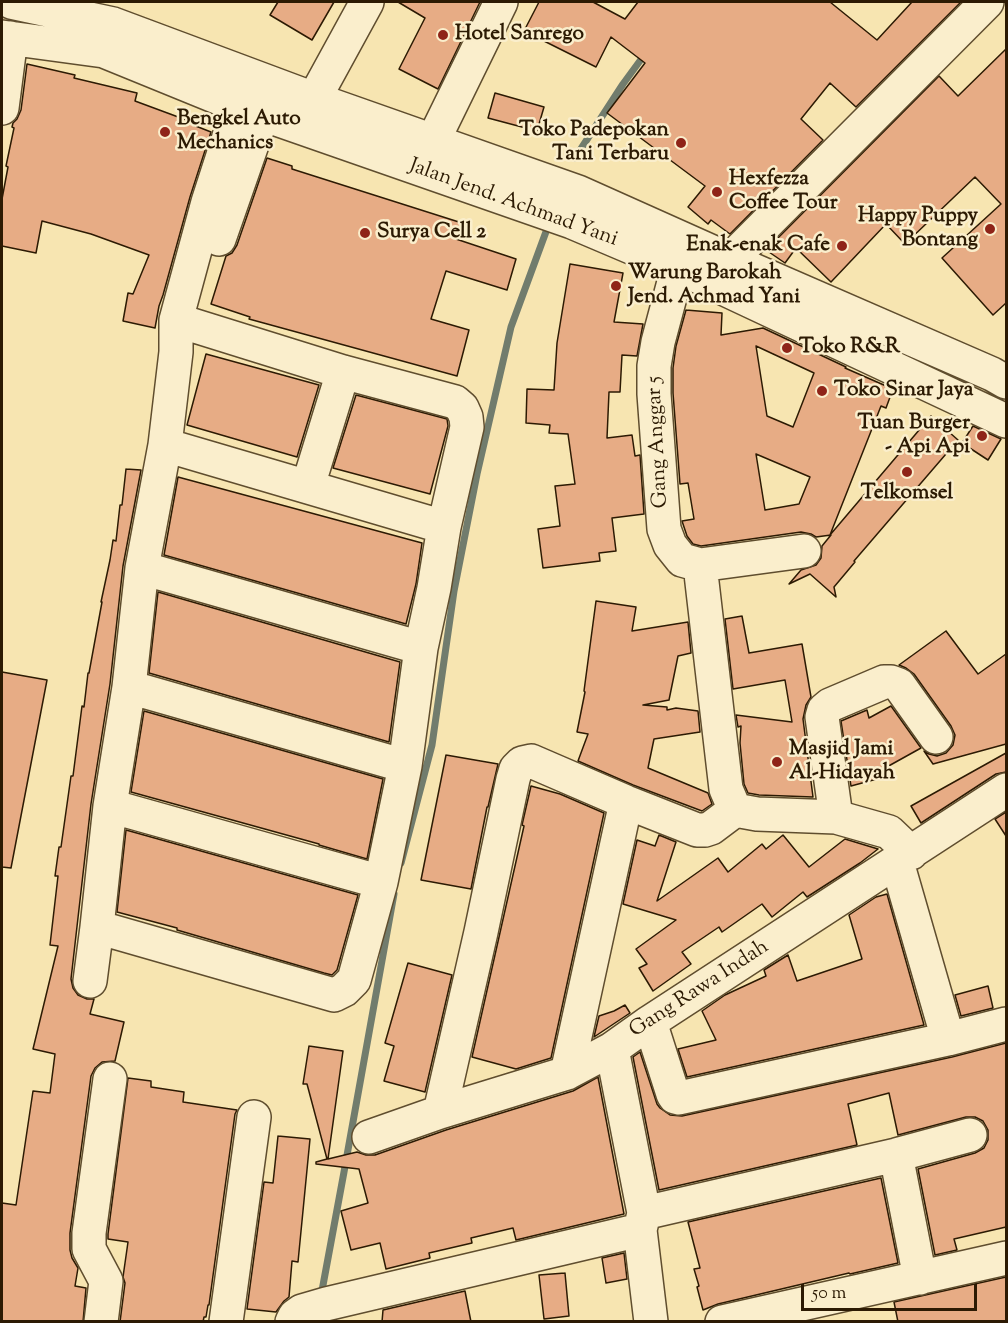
<!DOCTYPE html>
<html>
<head>
<meta charset="utf-8">
<style>
	body { margin:0 }
	#map { position:relative; width:1008px; height:1323px; overflow:hidden; background:#f7e5b1; font-family:"Sorts Mill Goudy",serif }
	canvas { display:block }
	.frame { position:absolute; inset:0; border:3px solid #2c1a03; pointer-events:none }
	.scale { position:absolute; left:801px; top:1284px; width:176px; height:27px; box-sizing:border-box; border:3px solid #2c1a03; border-top:0; padding-left:8px; font-size:18px; line-height:21px; white-space:nowrap; color:#2c1a03; -webkit-text-stroke:4px #faeecc; paint-order:stroke }
</style>
</head>
<body>
<div id="map">
<canvas width="1008" height="1323"></canvas>
<div class="frame"></div>
<div class="scale">50 m</div>
</div>
<script>
const ctx = document.querySelector('canvas').getContext('2d');
ctx.lineJoin = 'round';
const poly = rows => new Path2D(rows.map(r => 'M' + r).join(''));
function strokePath(path, color, width, dash) { ctx.strokeStyle = color; ctx.lineWidth = width; ctx.lineCap = dash ? 'butt' : 'round'; ctx.setLineDash(dash || []); ctx.stroke(path); }
function fill(path, color) { ctx.fillStyle = color; ctx.fill(path, 'evenodd'); }
function write(font, color, halo, rows, align = 'center') {
  ctx.font = font + ' "Sorts Mill Goudy",serif'; ctx.lineWidth = 5; ctx.setLineDash([]); ctx.textBaseline = 'middle'; ctx.strokeStyle = halo; ctx.fillStyle = color; for (const [text, x, y, turn = 0] of rows) {
    ctx.save(); ctx.translate(x, y); ctx.rotate((+turn || 0) * Math.PI / 180); ctx.textAlign = isNaN(turn) ? turn : align; if (halo) ctx.strokeText(text, 0, 0); ctx.fillText(text, 0, 0); ctx.restore();
  }
}
const stream = poly([
	[575,158,623,84,645,54],
	[401,863,432,745,454,591,477,474,511,327,547,229],
	[321,1296,344,1172,394,894]
]);
const building = poly([
	[278,2,334,2,312,40,270,15,278,2],
	[398,2,480,2,438,89,399,69,425,18,398,2],
	[539,2,593,2,625,19,638,2,830,2,877,40,912,2,961,2,856,107,830,83,801,119,823,140,730,234,711,220,708,224,688,207,705,186,607,113,645,63,611,37,596,67,524,31,539,2],
	[1006,49,1006,303,993,315,942,258,1001,204,975,177,905,244,886,224,831,282,796,248,785,263,766,250,939,76,958,96,1006,49],
	[27,64,75,75,74,78,137,93,135,101,189,121,188,123,211,132,190,197,163,295,159,306,155,328,123,321,128,293,133,294,149,255,91,234,42,221,36,253,2,246,2,199,8,167,6,166,14,128,12,127,13,123,17,119,21,110,27,64],
	[495,93,544,107,537,131,488,118,495,93],
	[267,158,292,166,292,169,462,223,456,239,516,259,507,290,446,271,431,319,469,330,457,376,249,319,250,317,211,304,226,256,232,253,237,245,267,158],
	[570,264,623,273,614,322,643,324,637,356,622,355,620,392,609,392,607,438,632,435,635,456,640,455,644,514,612,518,616,551,599,553,600,561,543,568,538,529,560,526,555,486,575,484,568,434,549,433,550,425,526,423,527,389,554,390,557,343,570,264],
	[686,310,722,313,721,335,763,328,846,367,845,368,893,389,886,408,881,406,830,535,931,416,958,440,854,561,855,562,834,587,836,597,810,574,789,584,801,570,816,565,821,558,822,546,831,535,816,537,811,534,801,532,701,546,693,544,687,536,682,521,694,519,688,483,680,484,673,393,673,368,676,346,686,310],
	[756,346,814,373,793,427,767,416,756,346],
	[756,454,810,477,799,504,765,510,756,454],
	[206,354,319,385,297,457,187,425,206,354],
	[356,395,447,419,448,426,430,494,333,468,356,395],
	[973,426,1001,439,988,460,962,443,973,426],
	[126,469,141,470,123,566,110,684,91,804,71,979,73,988,78,995,87,999,94,999,90,1014,124,1022,115,1061,102,1062,95,1068,91,1076,70,1233,70,1250,72,1258,78,1268,75,1286,86,1288,83,1322,2,1322,2,1203,16,1205,33,1091,50,1093,55,1054,33,1049,58,946,50,945,58,876,55,876,59,847,61,847,71,776,73,776,82,706,84,707,88,673,89,673,102,602,101,602,110,560,113,540,116,541,120,505,122,505,126,469],
	[178,477,422,543,416,584,406,624,164,555,178,477],
	[158,592,400,662,389,742,149,673,158,592],
	[596,601,636,607,632,631,688,622,691,653,678,656,669,700,643,705,667,707,667,710,676,708,698,711,700,732,654,739,648,768,708,793,712,804,702,811,633,785,578,761,588,734,577,732,585,692,584,691,596,601],
	[742,616,749,653,802,644,811,697,806,705,803,719,813,797,759,795,748,793,744,784,740,743,741,726,738,727,736,715,792,722,785,680,733,689,725,619,742,616],
	[946,631,978,674,1006,654,1006,744,933,764,924,751,929,754,937,756,946,753,953,745,955,735,951,726,914,674,906,668,899,665,946,631],
	[2,672,47,680,11,868,2,867,2,672],
	[891,706,921,748,885,768,888,776,851,786,841,721,867,710,869,718,891,706],
	[144,711,383,779,367,859,319,845,319,844,131,792,144,711],
	[1006,753,1006,772,996,774,921,823,911,806,1006,753],
	[446,755,498,764,488,807,487,807,471,889,421,880,446,755],
	[531,786,560,794,604,813,551,1058,516,1069,472,1057,524,826,522,825,531,786],
	[1006,812,1006,836,995,819,1006,812],
	[126,830,358,895,337,970,332,975,324,973,177,930,177,928,117,912,126,830],
	[659,835,676,842,657,901,718,858,728,872,762,844,766,849,783,835,809,867,845,839,878,849,860,863,807,897,803,892,772,917,762,904,722,932,719,927,682,952,691,964,653,991,639,968,647,964,636,949,676,920,623,904,637,840,655,846,659,835],
	[887,894,924,1025,687,1077,678,1049,716,1040,702,1011,725,995,766,976,764,970,788,955,797,981,862,959,849,915,876,897,887,894],
	[408,963,452,975,425,1092,384,1081,394,1046,385,1043,408,963],
	[988,986,993,1008,961,1016,955,995,988,986],
	[625,1005,630,1013,594,1037,599,1016,614,1011,625,1005],
	[1006,1043,1006,1227,954,1239,957,1250,935,1255,918,1169,975,1153,984,1148,988,1140,988,1130,983,1121,975,1117,966,1117,898,1135,889,1093,848,1104,857,1145,659,1190,633,1057,640,1052,657,1104,660,1108,670,1115,682,1116,952,1057,1006,1043],
	[309,1046,343,1051,328,1159,357,1152,366,1155,375,1155,446,1130,573,1091,598,1077,624,1214,516,1240,513,1228,471,1238,472,1243,429,1253,430,1258,386,1269,380,1243,351,1250,341,1211,368,1203,359,1169,316,1164,316,1162,327,1159,307,1084,303,1084,309,1046],
	[128,1078,151,1081,151,1087,184,1092,183,1102,237,1110,235,1114,209,1305,208,1305,206,1317,204,1317,203,1322,120,1322,125,1283,123,1277,128,1242,108,1239,108,1234,128,1078],
	[278,1136,310,1139,298,1262,292,1261,289,1297,284,1301,276,1312,247,1309,264,1182,273,1183,278,1136],
	[881,1178,898,1263,850,1274,849,1273,718,1304,703,1310,697,1287,699,1286,694,1269,700,1268,688,1222,881,1178],
	[624,1253,627,1279,606,1283,602,1258,624,1253],
	[565,1273,569,1316,544,1319,539,1275,565,1273],
	[1006,1277,1006,1322,898,1322,894,1302,1006,1277],
	[465,1291,471,1322,382,1322,383,1310,465,1291]
]);
const minor = poly([
	[11,2,113,24,314,99,578,192,730,260,992,374,1006,382],
	[2,37,104,51,239,106,572,222,678,267,1006,421],
	[314,99,367,2],
	[2,108,11,38],
	[433,141,501,2],
	[219,239,263,113],
	[730,260,987,2],
	[678,267,658,342,654,366,654,394,664,529,670,545,682,560,700,565,804,551],
	[176,320,343,372,455,402,462,408,466,417,467,427,444,527,434,588,421,648,405,766,381,882,354,980,344,990,334,995,97,927,110,806,129,687,142,568,165,445,176,352,176,320,208,202,239,106],
	[165,445,444,527],
	[308,486,343,372],
	[700,565,726,789,735,810,757,814,836,817,889,832,911,853],
	[142,568,421,648],
	[129,687,405,766],
	[110,806,381,882],
	[836,817,822,717,824,710,830,705,884,682,891,682,899,685,936,737],
	[897,862,948,1039],
	[90,981,97,927],
	[650,1022,673,1094,675,1097,679,1098,948,1039,1006,1024],
	[567,1073,626,802],
	[440,1112,481,932,513,779,516,769,522,763,531,761,626,802,697,830,705,830,711,828,735,810],
	[369,1137,440,1112,567,1073,612,1049,650,1022,1006,790],
	[896,1155,920,1278],
	[644,1213,896,1155,970,1135],
	[640,1230,651,1322],
	[101,1322,106,1281,89,1249,89,1233,110,1079],
	[226,1322,254,1117],
	[292,1322,295,1316,302,1311,326,1304,640,1230,644,1213,612,1049],
	[722,1322,1006,1258]
]);
const markers = [
	[443,35,6,"#8f2418"],
	[165,132,6,"#8f2418"],
	[681,143,6,"#8f2418"],
	[717,192,6,"#8f2418"],
	[990,229,6,"#8f2418"],
	[365,233,6,"#8f2418"],
	[842,246,6,"#8f2418"],
	[616,286,6,"#8f2418"],
	[787,348,6,"#8f2418"],
	[822,391,6,"#8f2418"],
	[982,436,6,"#8f2418"],
	[907,472,6,"#8f2418"],
	[777,762,6,"#8f2418"]
];
const poiNames = [
	["Hotel Sanrego",455,35],
	["Bengkel Auto",177,120],
	["Mechanics",177,144],
	["Toko Padepokan",669,131,"right"],
	["Tani Terbaru",669,155,"right"],
	["Hexfezza",729,180],
	["Coffee Tour",729,204],
	["Happy Puppy",978,217,"right"],
	["Bontang",978,241,"right"],
	["Surya Cell 2",377,233],
	["Enak-enak Cafe",830,246,"right"],
	["Warung Barokah",628,274],
	["Jend. Achmad Yani",628,298],
	["Toko R&R",799,348],
	["Toko Sinar Jaya",834,391],
	["Tuan Burger",970,424,"right"],
	["- Api Api",970,448,"right"],
	["Telkomsel",907,494,"center"],
	["Masjid Jami",789,750],
	["Al-Hidayah",789,774]
];
const streetNames = [
	["Jalan Jend. Achmad Yani",513,204,20],
	["Gang Anggar 5",659,442,-93],
	["Gang Rawa Indah",700,990,-33]
];
strokePath(stream, '#717c6d', 7);
fill(building, '#e7ac85');
strokePath(building, '#2c1a03', 1.5);
strokePath(minor, '#5f4d2e', 36);
strokePath(minor, '#faeecc', 33);
for (const [x, y, r, color] of markers) { const dot = new Path2D(); dot.arc(x, y, r, 0, 2 * Math.PI); ctx.fillStyle = color; ctx.fill(dot); strokePath(dot, '#faeecc', 2); }
write('bold 21px', '#2c1a03', '#faeecc', poiNames, 'left');
write('21px', '#2c1a03', '#faeecc', streetNames);
</script>
</body>
</html>
